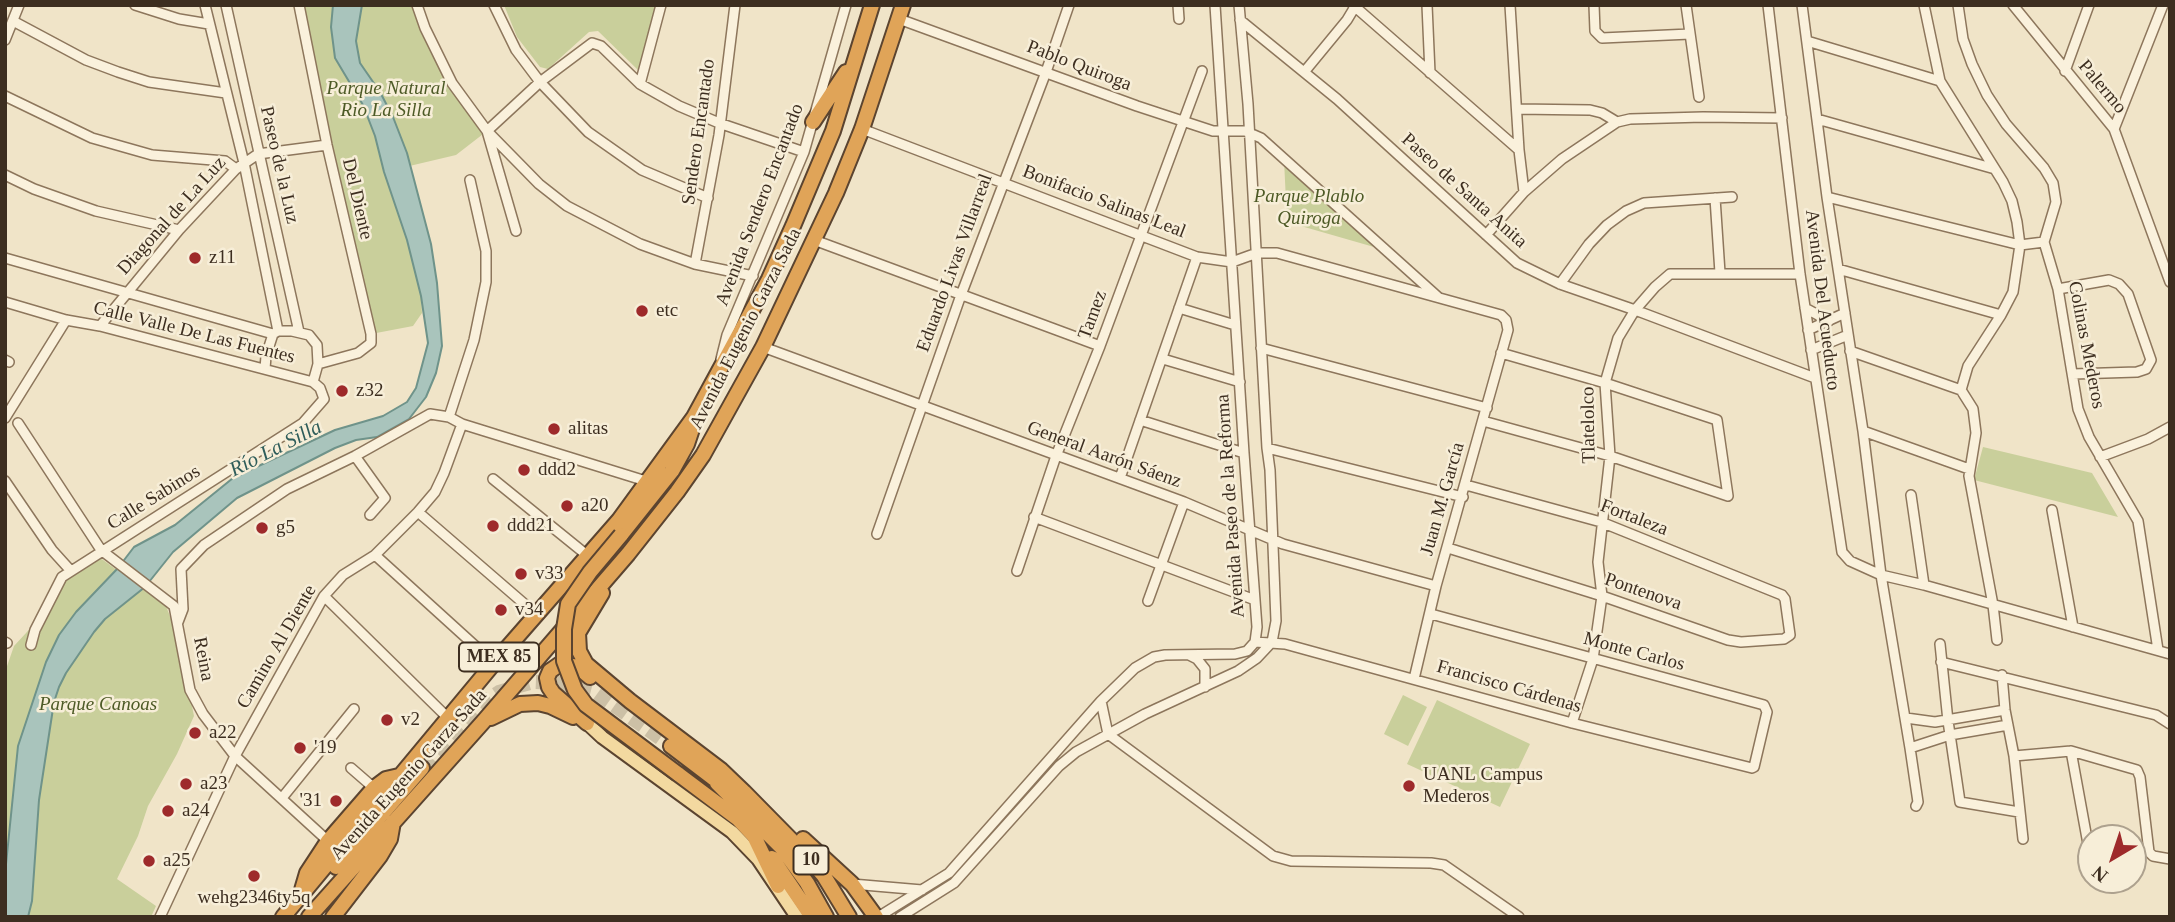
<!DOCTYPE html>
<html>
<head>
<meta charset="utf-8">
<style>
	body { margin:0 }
	#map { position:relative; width:2175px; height:922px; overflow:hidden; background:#f0e4c8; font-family:"Times New Roman",serif }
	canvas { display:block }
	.frame { position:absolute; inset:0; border:7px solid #3d2e20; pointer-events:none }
	.north { position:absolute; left:2077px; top:824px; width:70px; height:70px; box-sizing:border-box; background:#f7eed8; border:2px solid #ada18e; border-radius:50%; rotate:219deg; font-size:19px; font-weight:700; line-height:28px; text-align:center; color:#3d2e20 }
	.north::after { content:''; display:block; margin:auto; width:24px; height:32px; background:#9e2a2b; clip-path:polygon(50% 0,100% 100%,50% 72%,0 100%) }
</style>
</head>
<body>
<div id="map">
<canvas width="2175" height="922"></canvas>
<div class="frame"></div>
<div class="north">N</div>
</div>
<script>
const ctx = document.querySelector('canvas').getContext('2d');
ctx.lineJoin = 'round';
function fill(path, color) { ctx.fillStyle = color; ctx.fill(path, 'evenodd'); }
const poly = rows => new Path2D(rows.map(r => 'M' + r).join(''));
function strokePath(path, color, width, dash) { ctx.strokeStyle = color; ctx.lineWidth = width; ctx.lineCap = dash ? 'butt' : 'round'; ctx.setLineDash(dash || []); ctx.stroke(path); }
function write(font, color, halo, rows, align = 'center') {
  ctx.font = font + ' "Times New Roman",serif'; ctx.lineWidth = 5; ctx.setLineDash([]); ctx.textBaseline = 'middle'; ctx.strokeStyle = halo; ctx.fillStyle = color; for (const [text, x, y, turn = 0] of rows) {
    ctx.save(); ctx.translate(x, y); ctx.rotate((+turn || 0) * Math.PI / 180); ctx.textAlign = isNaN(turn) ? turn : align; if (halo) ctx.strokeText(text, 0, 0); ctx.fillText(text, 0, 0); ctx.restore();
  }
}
const green = poly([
	[302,5,417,5,443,66,487,131,456,155,384,172,401,218,421,296,422,313,413,326,371,334],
	[504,5,657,5,643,65,638,70,598,31,589,32,548,69,540,67,517,37],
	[1284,160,1378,244,1374,247,1287,222],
	[1983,447,2092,473,2118,517,1974,480],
	[99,557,166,606,178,637,194,716,177,754,148,806,138,836,117,879,156,906,151,917,5,917,5,672,14,646,38,620,66,578],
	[1403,695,1427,707,1408,746,1384,734],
	[1437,700,1530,744,1500,807,1407,764]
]);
const water = poly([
	[333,5,362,5,356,41,360,63,380,92,393,117,407,153,431,244,437,283,442,346,436,373,426,397,409,419,377,437,356,440,335,448,237,498,173,552,145,587,105,619,94,632,66,673,59,687,54,702,39,800,32,901,28,917,5,917,5,874,18,746,46,662,59,635,76,612,118,568,134,547,175,525,233,478,335,430,383,416,407,402,416,388,428,343,421,296,407,240,384,172,375,136,363,105,335,58,331,27,333,5]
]);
const highwayTunnel = poly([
	[422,768,481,704,499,692,533,682,559,683,595,692,671,746]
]);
const minor = poly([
	[135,5,179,19,209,24],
	[205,5,244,163,278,331],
	[226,5,299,332],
	[299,5,327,145,371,334,371,343,358,353,318,364],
	[417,5,425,28,452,83,487,131,539,184,567,206,640,244,695,264,753,276],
	[494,5,516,50,540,82,588,132,642,170,708,198],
	[1178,5,1179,19],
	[1353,5,1519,150],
	[1427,5,1430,73],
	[1510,5,1519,150,1524,192],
	[1594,5,1595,31,1602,38,1690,34],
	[1686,5,1699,97],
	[1768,5,1800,274,1842,552,1850,561,1881,575,1924,585,2170,654],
	[1802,5,1827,197,1863,431,1881,575,1910,748,1918,802,1916,806],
	[1924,5,1940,81,2003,182,2012,201,2017,222,2020,245,2013,292,2001,315,1968,366,1961,390,1973,409,1976,433,1969,476,1993,605,1997,640],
	[1958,5,1963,39,1972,64,1987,95,2006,124,2044,168,2053,183,2056,202,2044,242,2058,289,2078,409,2089,437,2138,521,2158,650],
	[2013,5,2114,129,2170,282],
	[899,19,1137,106,1213,131,1245,131,1261,138,1438,297],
	[1240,20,1337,99,1517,263,1560,284,1635,310,1815,378],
	[13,21,86,60,118,72,149,82,226,93],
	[5,40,19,5],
	[1807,41,1940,81],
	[1305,71,1347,20,1356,5],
	[2065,71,2089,5],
	[640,84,661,5],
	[5,96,92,138,152,155,225,161,236,169],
	[1517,109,1590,110,1602,113,1617,122],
	[1817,119,1995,169],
	[862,129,1197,257,1232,262,1257,253,1277,253,1501,315,1506,320,1508,330,1436,586,1414,679],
	[2114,129,2163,5],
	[5,175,34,189,96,211,179,230],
	[1827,197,2020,245,2044,242],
	[1715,198,1720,273],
	[516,231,487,131,540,82,592,43,601,46,640,84,679,106,719,123,804,152],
	[1486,235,1524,192,1562,159,1617,122,1630,119,1703,117,1782,118],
	[814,240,1100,346],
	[5,258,273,334,278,331,292,331,309,335,317,345,318,364,313,382,320,388,324,399,303,423,62,577,35,630,31,645],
	[695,264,719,135,735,5],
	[1838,269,2001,315],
	[1560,284,1589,244,1607,225,1626,211,1644,203,1732,197],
	[2058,289,2109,280,2119,284,2128,294,2151,360,2146,369,2137,372,2073,374],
	[5,302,66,320,100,326,313,382],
	[1179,308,1235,325],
	[1805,308,1829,321],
	[100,326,179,230,236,169,258,154,327,145],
	[1808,330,1845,313],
	[763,347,1184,502,1283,544,1436,586],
	[1261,348,1487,408],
	[1811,350,1848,335],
	[1850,351,1961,390],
	[721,359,727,335,804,152,846,5],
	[1163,359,1240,382],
	[5,360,9,362],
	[265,369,266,356,273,334],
	[449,417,474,340,486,282,486,251,470,180],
	[5,418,66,320],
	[1140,420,1244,453],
	[1483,421,1610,456,1728,496,1717,420,1605,383,1501,353],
	[18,423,101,550,174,606,190,690,203,714,235,756,328,841],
	[1863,431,1969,469],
	[1267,448,1463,497],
	[355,456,385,498,370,515],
	[2100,457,2148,439,2170,427],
	[1120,478,1197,257],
	[493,479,588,556],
	[5,481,52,550,71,571],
	[1911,495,1924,585],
	[2052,510,2073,627],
	[418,512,536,614],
	[1034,517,1255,600],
	[877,534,961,295,1046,72,1069,5],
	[1448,548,1602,596,1728,640,1741,642,1784,639,1790,635,1785,599,1782,595,1601,522,1466,485],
	[375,555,494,663],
	[1017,571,1056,456,1100,346,1202,71],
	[324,596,448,718],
	[1148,601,1184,502],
	[178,622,183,609,181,569,204,545,287,489,355,456,430,414,449,417,462,424,649,482],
	[5,642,7,643],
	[1255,642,1285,644,1572,723,1752,768,1754,767,1767,712,1764,705,1431,614],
	[1940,644,1948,721,1960,802,2019,812],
	[1189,655,1197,659,1205,669,1205,687],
	[1941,662,2156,715,2170,724],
	[2002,675,2005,710,2014,756,2023,839],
	[1101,701,1108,734,1273,856,1291,861,1431,863,1444,865,1519,917],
	[1906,718,1935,722,2005,710],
	[1572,723,1593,659,1602,596,1598,562,1610,456,1605,383,1618,338,1635,310,1655,287,1670,274,1800,274],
	[1910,748,1950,735,2008,725],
	[2071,751,2090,855],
	[2014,756,2071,751,2137,770,2140,777,2149,852,2153,856,2170,859],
	[351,768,374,788],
	[282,798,354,709],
	[852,884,922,890],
	[160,917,235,756,324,596,343,575,375,555,418,512,435,492,444,473,462,424],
	[878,917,949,873,1101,701,1135,668,1154,657,1165,655,1235,654,1247,651,1255,642,1257,627,1244,453,1215,5],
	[900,917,954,883,1059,766,1076,752,1145,714,1238,671,1257,658,1272,642,1276,621,1270,470,1267,448,1248,104,1239,5]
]);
const major = poly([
	[587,723,602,737,732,832,758,859,797,917]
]);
const highway = poly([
	[813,122,846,72],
	[621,535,672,471,687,444,692,429],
	[602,593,578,633,579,651,586,664,630,701,721,770,744,792,805,854,824,876,849,917],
	[491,718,520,704,538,703,550,706,573,717],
	[587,723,553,693,549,687,547,678,550,671,560,664,578,667,590,677],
	[671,746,726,788],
	[678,774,738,819,754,836,778,886],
	[717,783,781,847,807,883,826,917],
	[803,839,852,884,876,917],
	[772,858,812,917],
	[336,867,422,768],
	[302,890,307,873,328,841,374,788,386,779,399,776],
	[283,917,494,663,619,520,694,417,769,279,793,226,833,131,872,5],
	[309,917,483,722,628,554,677,492,703,455,763,347,836,193,862,129,903,5],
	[333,917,380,856,390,839,393,822]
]);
const highwayBridge = poly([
	[621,535,590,572,568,604,564,629,564,661,575,690,586,705,678,774]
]);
const markers = [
	[195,258,7,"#9e2a2b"],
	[642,311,7,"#9e2a2b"],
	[342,391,7,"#9e2a2b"],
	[554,429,7,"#9e2a2b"],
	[524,470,7,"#9e2a2b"],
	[567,506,7,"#9e2a2b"],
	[493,526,7,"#9e2a2b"],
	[262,528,7,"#9e2a2b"],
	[521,574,7,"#9e2a2b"],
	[501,610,7,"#9e2a2b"],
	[387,720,7,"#9e2a2b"],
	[195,733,7,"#9e2a2b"],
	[300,748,7,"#9e2a2b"],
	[186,784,7,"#9e2a2b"],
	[1409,786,7,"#9e2a2b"],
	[336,801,7,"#9e2a2b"],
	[168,811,7,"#9e2a2b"],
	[149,861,7,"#9e2a2b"],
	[254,876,7,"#9e2a2b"]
];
const shields = [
	[499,657,80],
	[811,860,35]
];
const shieldNames = [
	["MEX 85",499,657],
	["10",811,860]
];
const streetNames = [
	["Pablo Quiroga",1079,66,21],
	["Palermo",2102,87,50],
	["Sendero Encantado",699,132,-82],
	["Paseo de la Luz",279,165,77],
	["Paseo de Santa Anita",1464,191,42],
	["Del Diente",357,199,77],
	["Bonifacio Salinas Leal",1104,202,21],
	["Avenida Sendero Encantado",760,205,-69],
	["Diagonal de La Luz",172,216,-48],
	["Eduardo Livas Villarreal",955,263,-70],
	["Avenida Del Acueducto",1822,300,83],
	["Tamez",1093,315,-70],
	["Avenida Eugenio Garza Sada",746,329,-63],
	["Calle Valle De Las Fuentes",194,333,14],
	["Colinas Mederos",2086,345,79],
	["Tlatelolco",1589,425,-91],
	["General Aarón Sáenz",1104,455,20],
	["Calle Sabinos",154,498,-32],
	["Juan M. García",1443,499,-74],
	["Avenida Paseo de la Reforma",1231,506,-94],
	["Fortaleza",1634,518,21],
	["Pontenova",1643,592,19],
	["Camino Al Diente",277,647,-60],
	["Monte Carlos",1634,652,15],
	["Reina",203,659,79],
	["Francisco Cárdenas",1509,687,16],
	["Avenida Eugenio Garza Sada",409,775,-48]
];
const parkNames = [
	["Parque Natural",386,89],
	["Rio La Silla",386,111],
	["Parque Plablo",1309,197],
	["Quiroga",1309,219],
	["Parque Canoas",98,705]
];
const poiNames = [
	["z11",209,258],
	["etc",656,311],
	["z32",356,391],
	["alitas",568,429],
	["ddd2",538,470],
	["a20",581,506],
	["ddd21",507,526],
	["g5",276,528],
	["v33",535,574],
	["v34",515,610],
	["v2",401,720],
	["a22",209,733],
	["'19",314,748],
	["UANL Campus",1423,775],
	["Mederos",1423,797],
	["a23",200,784],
	["'31",322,801,"right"],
	["a24",182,811],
	["a25",163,861],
	["wehg2346ty5q",254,898,"center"]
];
const waterNames = [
	["Río La Silla",276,449,-27]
];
fill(green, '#c9cf9b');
fill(water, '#a9c4bc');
strokePath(water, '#6f938a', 2);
strokePath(highwayTunnel, '#ccc0a6', 14, [14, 7]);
strokePath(minor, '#8d765c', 12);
strokePath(major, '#5b4430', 16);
strokePath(highway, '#5b4430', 18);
strokePath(minor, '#faf1dc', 9);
strokePath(major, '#f3d9a0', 12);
strokePath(highway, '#e0a458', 14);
strokePath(highwayBridge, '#5b4430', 18, []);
strokePath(highwayBridge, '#e0a458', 14);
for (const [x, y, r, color] of markers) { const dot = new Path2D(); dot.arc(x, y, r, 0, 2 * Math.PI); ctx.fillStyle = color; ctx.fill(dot); strokePath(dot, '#f7eed8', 2.5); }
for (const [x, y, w] of shields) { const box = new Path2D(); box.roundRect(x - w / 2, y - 14.5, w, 29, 5); ctx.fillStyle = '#f7eed8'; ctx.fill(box); strokePath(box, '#3d2e20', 2); }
write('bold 18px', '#3d2e20', null, shieldNames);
write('19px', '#3d2e20', '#f7eed8', streetNames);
write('italic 19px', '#4d5a26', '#f7eed8', parkNames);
write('19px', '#3d2e20', '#f7eed8', poiNames, 'left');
write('italic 21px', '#2f5d5a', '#f7eed8', waterNames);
</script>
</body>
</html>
